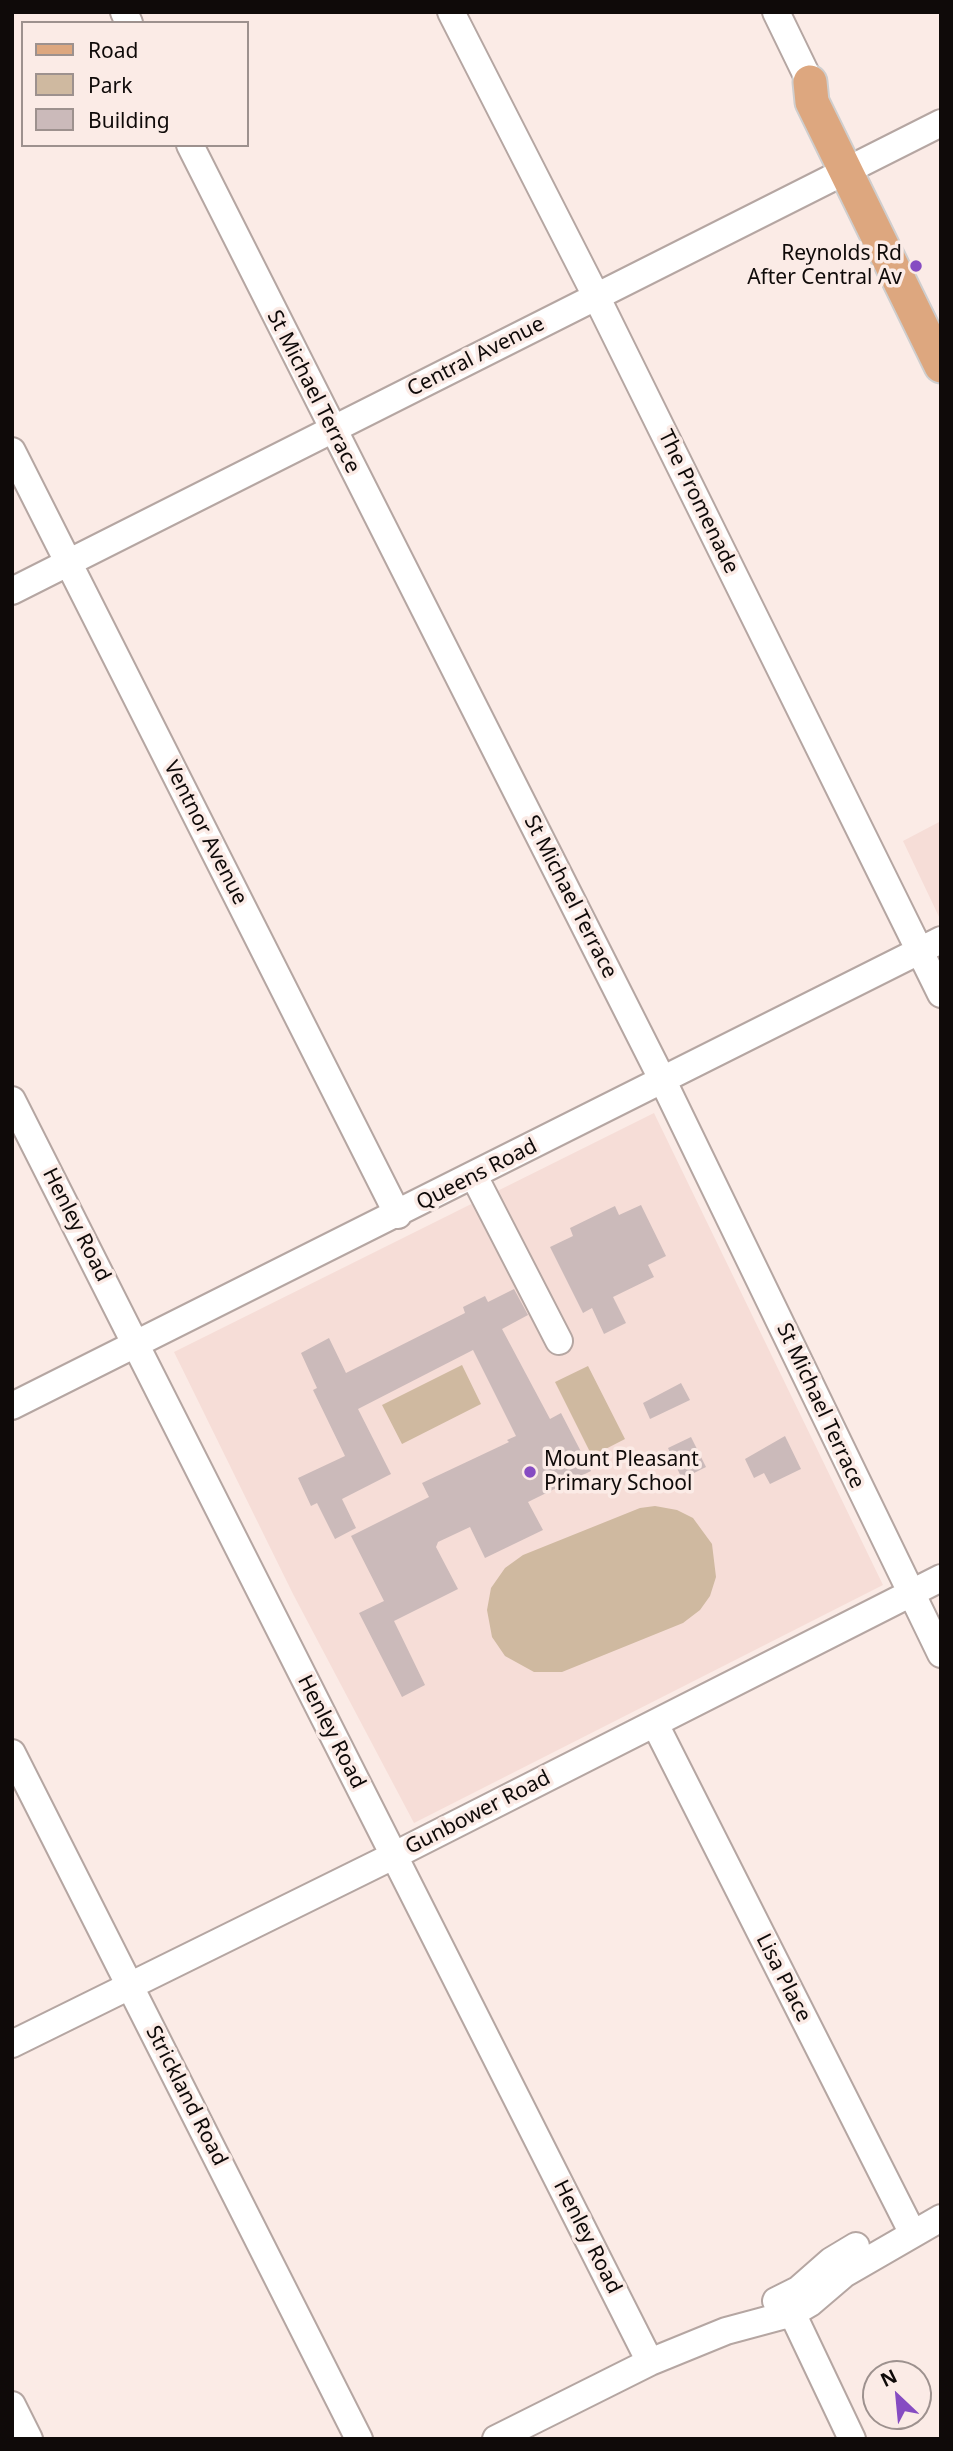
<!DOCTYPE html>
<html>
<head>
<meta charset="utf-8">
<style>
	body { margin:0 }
	#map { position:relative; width:953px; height:2451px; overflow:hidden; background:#fbebe6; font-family:"Noto Sans",sans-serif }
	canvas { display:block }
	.frame { position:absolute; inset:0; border:14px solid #0f0a09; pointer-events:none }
	.legend { position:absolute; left:21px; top:21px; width:228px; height:126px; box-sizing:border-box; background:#fbebe6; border:2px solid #9d918e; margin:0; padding:9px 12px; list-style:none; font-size:21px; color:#0f0a09 }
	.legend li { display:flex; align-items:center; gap:14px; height:35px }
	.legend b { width:35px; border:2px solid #9d918e }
	.north { position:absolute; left:862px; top:2360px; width:70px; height:70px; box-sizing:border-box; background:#fbebe6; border:2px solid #9d918e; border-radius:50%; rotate:334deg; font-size:19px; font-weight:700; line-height:28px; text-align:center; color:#0f0a09 }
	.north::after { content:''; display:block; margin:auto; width:24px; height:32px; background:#864cc2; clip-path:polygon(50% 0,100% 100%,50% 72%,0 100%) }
</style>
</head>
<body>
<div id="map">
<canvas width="953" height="2451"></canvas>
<div class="frame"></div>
<ul class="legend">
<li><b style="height:9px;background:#dda77f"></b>Road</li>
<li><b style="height:19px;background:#cfb9a0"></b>Park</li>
<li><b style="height:19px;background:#cbbaba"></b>Building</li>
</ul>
<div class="north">N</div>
</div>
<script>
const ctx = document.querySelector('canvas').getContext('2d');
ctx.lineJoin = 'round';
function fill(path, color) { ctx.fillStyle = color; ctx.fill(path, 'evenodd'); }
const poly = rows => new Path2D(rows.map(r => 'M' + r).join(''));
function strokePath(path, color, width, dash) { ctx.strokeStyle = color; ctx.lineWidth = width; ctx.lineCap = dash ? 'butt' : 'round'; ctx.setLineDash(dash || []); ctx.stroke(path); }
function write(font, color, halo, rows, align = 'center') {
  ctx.font = font + ' "Noto Sans",sans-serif'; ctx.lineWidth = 7; ctx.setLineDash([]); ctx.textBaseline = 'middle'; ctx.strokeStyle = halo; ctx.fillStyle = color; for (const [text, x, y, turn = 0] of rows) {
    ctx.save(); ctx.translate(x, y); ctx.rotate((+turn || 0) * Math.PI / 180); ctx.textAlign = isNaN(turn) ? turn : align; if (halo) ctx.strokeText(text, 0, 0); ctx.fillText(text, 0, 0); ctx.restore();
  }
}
const built = poly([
	[941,821,941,921,903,841],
	[654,1113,883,1585,414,1823,293,1594,174,1352]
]);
const green = poly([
	[462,1365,481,1404,402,1444,382,1405],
	[588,1366,625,1439,592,1456,555,1382],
	[655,1506,677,1510,693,1518,712,1544,716,1577,710,1596,700,1610,683,1623,562,1672,534,1672,505,1656,492,1637,487,1610,491,1588,505,1568,523,1555,640,1508]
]);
const building = poly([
	[641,1205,666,1256,648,1265,654,1277,613,1297,626,1323,604,1334,592,1308,583,1313,550,1247,573,1236,570,1228,615,1206,619,1215],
	[514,1289,528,1315,502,1329,550,1419,561,1413,591,1471,528,1502,543,1530,485,1558,470,1527,438,1542,436,1547,458,1589,394,1621,425,1685,402,1697,359,1613,384,1601,351,1536,429,1497,422,1483,509,1442,507,1440,516,1436,473,1350,358,1409,391,1474,342,1499,356,1528,335,1539,317,1503,311,1506,298,1478,345,1456,313,1390,317,1388,301,1353,329,1338,346,1373,465,1313,463,1307,485,1296,488,1302],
	[681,1383,690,1400,650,1419,643,1403],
	[785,1436,801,1469,770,1484,764,1473,754,1478,745,1459],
	[691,1437,706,1467,682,1479,668,1448]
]);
const minor = poly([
	[124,12,129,23],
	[451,12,596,296,941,994],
	[776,12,810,82],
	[190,145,663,1081,941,1654],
	[12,451,398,1215],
	[12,591,941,123],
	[12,1100,650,2362],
	[474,1176,559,1341],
	[12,1406,941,940],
	[655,1724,912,2232],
	[12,1753,359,2439],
	[12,2044,393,1856,941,1578],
	[785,2298,852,2439],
	[776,2301,798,2290,831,2261,856,2246],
	[12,2405,29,2439],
	[496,2439,650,2362,726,2331,793,2313,810,2303,844,2274,941,2218]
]);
const major = poly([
	[810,82,812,102,941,366]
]);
const markers = [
	[916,266,7,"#864cc2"],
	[530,1472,7,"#864cc2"]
];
const poiNames = [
	["Reynolds Rd",902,254],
	["After Central Av",902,278],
	["Mount Pleasant",544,1460,"left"],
	["Primary School",544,1484,"left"]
];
const streetNames = [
	["Central Avenue",476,357,-27],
	["St Michael Terrace",313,392,63],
	["The Promenade",698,502,64],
	["Ventnor Avenue",205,833,63],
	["St Michael Terrace",570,897,63],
	["Queens Road",477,1175,-27],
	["Henley Road",76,1225,63],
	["St Michael Terrace",820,1406,65],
	["Henley Road",331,1732,63],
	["Gunbower Road",478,1813,-27],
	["Lisa Place",783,1978,63],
	["Strickland Road",186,2096,63],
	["Henley Road",587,2237,63]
];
fill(built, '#f6ddd7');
fill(green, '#cfb9a0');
fill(building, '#cbbaba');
strokePath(minor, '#b5a6a2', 30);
strokePath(major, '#cfcece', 37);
strokePath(minor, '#fff', 26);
strokePath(major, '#dda77f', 33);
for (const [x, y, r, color] of markers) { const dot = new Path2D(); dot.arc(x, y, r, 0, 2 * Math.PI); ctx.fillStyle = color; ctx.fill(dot); strokePath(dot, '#fbebe6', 2.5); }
write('21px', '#0f0a09', '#fbebe6', poiNames, 'right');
write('21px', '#0f0a09', '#fbebe6', streetNames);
</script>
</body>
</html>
